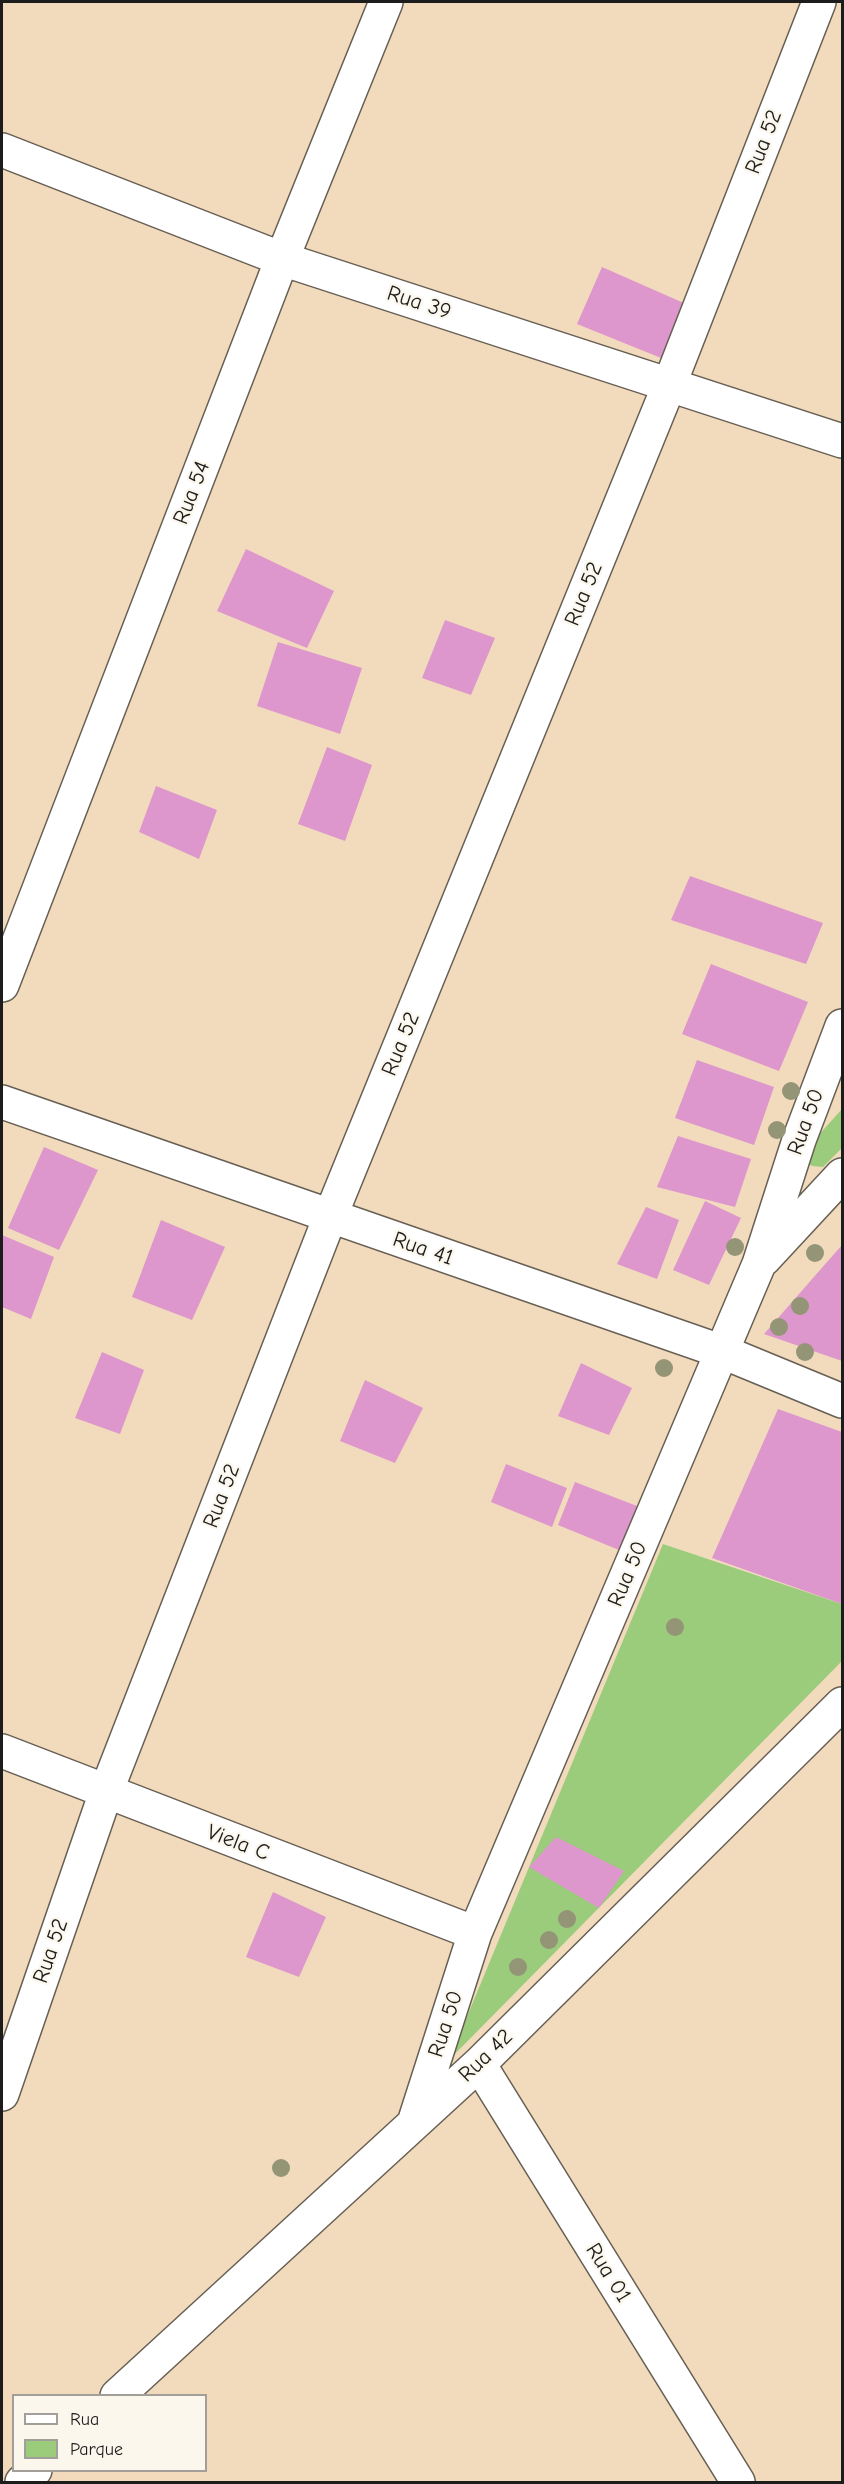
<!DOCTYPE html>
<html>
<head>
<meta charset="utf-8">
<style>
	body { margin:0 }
	#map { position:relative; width:844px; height:2484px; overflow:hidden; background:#f2dbbc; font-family:"Comic Neue",sans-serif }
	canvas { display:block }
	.frame { position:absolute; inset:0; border:3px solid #1c1c1c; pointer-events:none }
	.legend { position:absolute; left:12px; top:2394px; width:195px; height:78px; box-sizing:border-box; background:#fbf7ec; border:2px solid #a29f99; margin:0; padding:8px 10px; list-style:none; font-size:18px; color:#1c1c1c }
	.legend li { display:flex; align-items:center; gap:12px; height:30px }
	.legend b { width:30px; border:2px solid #a29f99 }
</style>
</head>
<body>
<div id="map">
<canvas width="844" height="2484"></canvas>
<div class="frame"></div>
<ul class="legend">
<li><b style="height:8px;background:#fff"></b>Rua</li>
<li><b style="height:16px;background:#9acc7c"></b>Parque</li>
</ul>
</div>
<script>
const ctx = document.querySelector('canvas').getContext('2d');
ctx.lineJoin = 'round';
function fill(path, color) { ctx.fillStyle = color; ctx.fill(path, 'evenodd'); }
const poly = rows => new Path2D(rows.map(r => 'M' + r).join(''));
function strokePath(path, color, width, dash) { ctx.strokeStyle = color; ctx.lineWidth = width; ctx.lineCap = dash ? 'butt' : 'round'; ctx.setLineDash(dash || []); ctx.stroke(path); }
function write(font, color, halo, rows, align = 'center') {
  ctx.font = font + ' "Comic Neue",sans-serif'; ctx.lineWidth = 4.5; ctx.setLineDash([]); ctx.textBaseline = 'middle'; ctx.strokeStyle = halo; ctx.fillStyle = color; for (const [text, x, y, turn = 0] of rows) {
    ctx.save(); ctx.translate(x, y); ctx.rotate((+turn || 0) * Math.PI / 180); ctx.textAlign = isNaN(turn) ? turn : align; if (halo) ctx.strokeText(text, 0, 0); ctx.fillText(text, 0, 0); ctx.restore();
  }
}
const green = poly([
	[842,1109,842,1148,823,1167,812,1166,807,1162,815,1139],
	[663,1544,842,1604,842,1661,449,2060]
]);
const building = poly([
	[602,267,686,304,661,358,577,324],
	[246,549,334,591,307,648,217,611],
	[445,620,495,638,471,695,422,678],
	[278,642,362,668,340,734,257,706],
	[327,747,372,765,345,841,298,824],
	[156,786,217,810,199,859,139,832],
	[690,876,823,923,806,964,671,920],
	[711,964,808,1002,779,1071,682,1034],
	[697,1060,774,1087,754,1145,675,1118],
	[678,1136,751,1159,735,1207,657,1187],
	[44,1147,98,1170,59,1250,8,1228],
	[705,1201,741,1218,709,1285,673,1270],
	[646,1207,679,1220,657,1279,617,1264],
	[161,1220,225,1247,192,1320,132,1297],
	[2,1235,54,1257,31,1319,2,1307],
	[842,1245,842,1361,764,1334,827,1262],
	[102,1352,144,1370,120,1434,75,1418],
	[581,1363,632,1388,609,1435,558,1416],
	[365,1380,423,1408,395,1463,340,1441],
	[778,1409,842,1432,842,1604,712,1558],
	[506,1464,567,1488,552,1527,491,1502],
	[575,1482,637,1506,619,1550,558,1525],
	[556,1837,624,1871,599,1908,529,1867],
	[273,1892,326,1917,299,1977,246,1957]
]);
const minor = poly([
	[2,150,282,259,842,441],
	[2,985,282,259,386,2],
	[2,1102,723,1352,842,1401],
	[764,1259,842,1175],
	[2,1751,475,1933],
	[479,2064,738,2482],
	[2,2094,106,1792,330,1217,670,383,819,2],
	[414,2123,475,1933,759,1264,799,1140,842,1026],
	[117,2396,479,2064,842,1704],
	[22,2482,35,2470]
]);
const trees = [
	[791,1091],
	[777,1130],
	[735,1247],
	[815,1253],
	[800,1306],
	[779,1327],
	[805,1352],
	[664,1368],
	[675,1627],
	[567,1919],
	[549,1940],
	[518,1967],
	[281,2168]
];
const streetNames = [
	["Rua 52",764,142,-69],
	["Rua 39",419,303,18],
	["Rua 54",192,493,-69],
	["Rua 52",584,594,-68],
	["Rua 52",401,1044,-68],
	["Rua 50",806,1122,-70],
	["Rua 41",423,1249,19],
	["Rua 52",222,1496,-69],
	["Rua 50",628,1574,-67],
	["Viela C",238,1843,21],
	["Rua 52",51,1951,-71],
	["Rua 50",446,2024,-72],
	["Rua 42",486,2056,-44],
	["Rua 01",608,2273,58]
];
fill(green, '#9acc7c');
fill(building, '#dd97cc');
strokePath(minor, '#675f54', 36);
strokePath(minor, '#fff', 33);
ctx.fillStyle = '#949477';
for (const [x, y] of trees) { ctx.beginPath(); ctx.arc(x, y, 9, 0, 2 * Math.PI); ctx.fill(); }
write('22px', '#1c1c1c', '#fbf7ec', streetNames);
</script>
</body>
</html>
